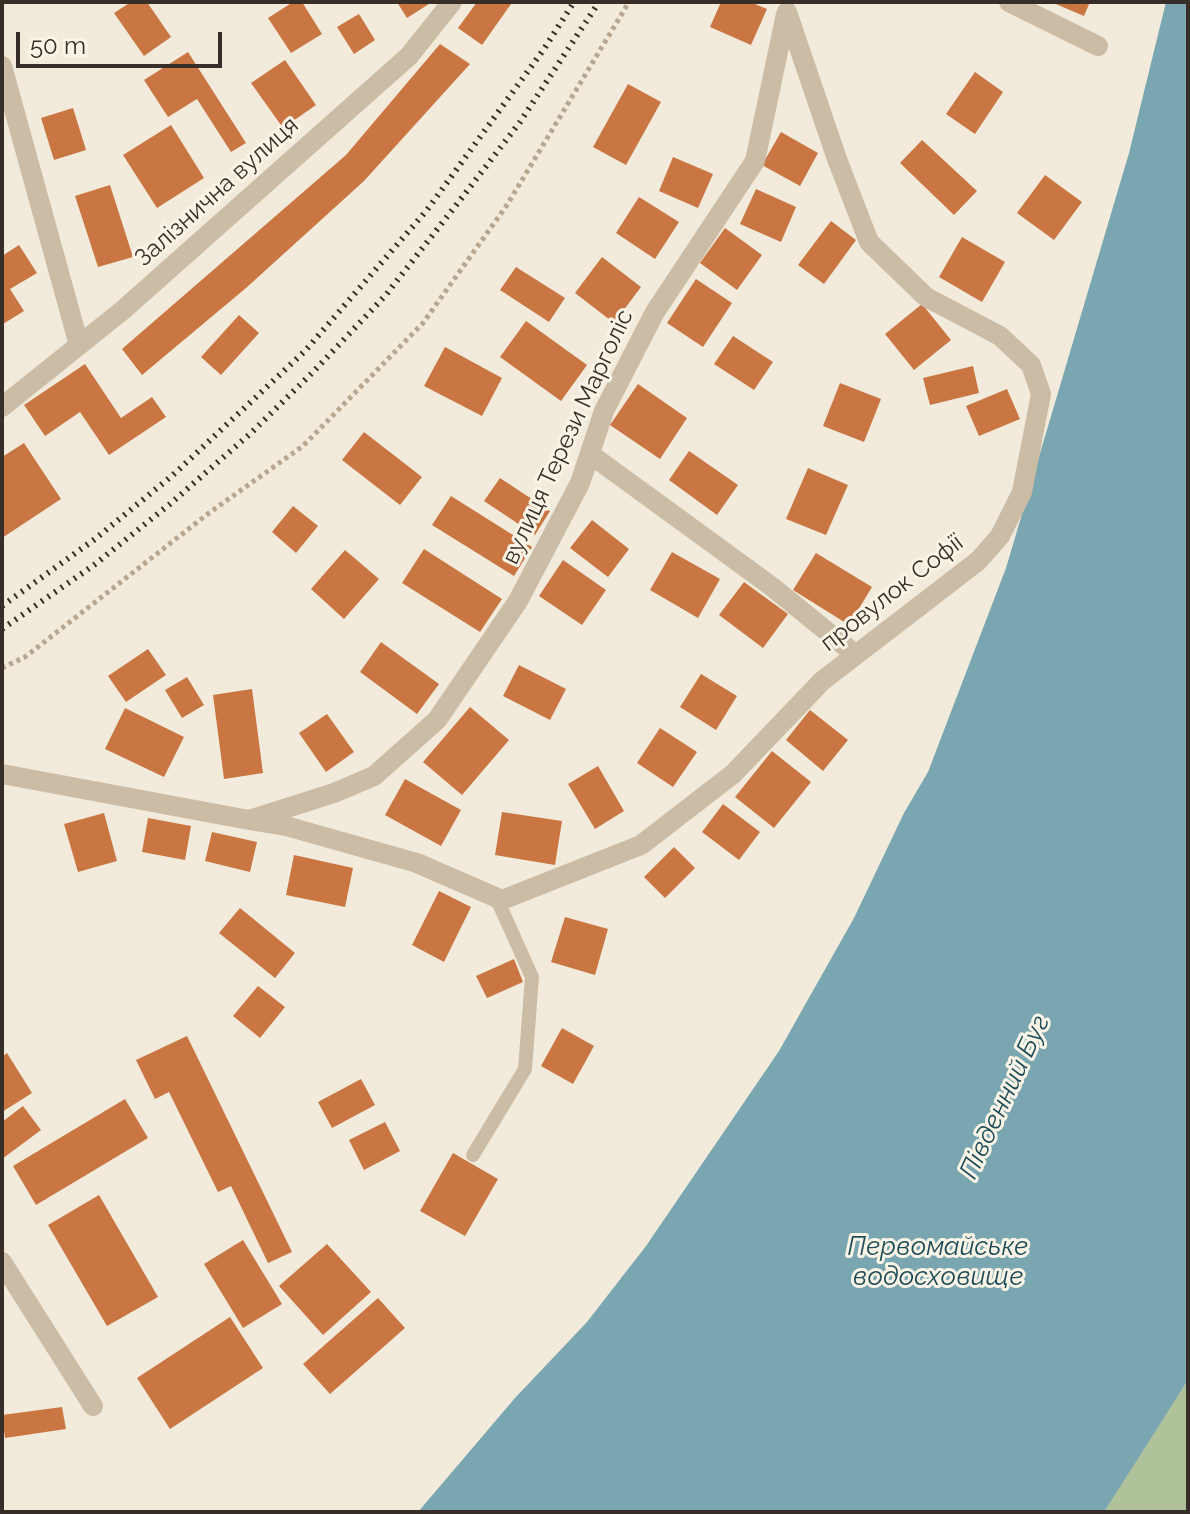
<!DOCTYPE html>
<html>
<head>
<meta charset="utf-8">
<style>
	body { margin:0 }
	#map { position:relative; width:1190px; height:1514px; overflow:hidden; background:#f2ebdb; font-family:Raleway,sans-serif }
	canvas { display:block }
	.frame { position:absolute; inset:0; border:4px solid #372e27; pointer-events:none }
	.scale { position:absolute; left:16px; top:32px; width:206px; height:36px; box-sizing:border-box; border:4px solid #372e27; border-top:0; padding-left:10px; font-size:24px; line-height:28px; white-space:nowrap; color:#372e27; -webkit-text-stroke:6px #faf4e7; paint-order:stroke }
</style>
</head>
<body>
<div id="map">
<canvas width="1190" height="1514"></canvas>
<div class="frame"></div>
<div class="scale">50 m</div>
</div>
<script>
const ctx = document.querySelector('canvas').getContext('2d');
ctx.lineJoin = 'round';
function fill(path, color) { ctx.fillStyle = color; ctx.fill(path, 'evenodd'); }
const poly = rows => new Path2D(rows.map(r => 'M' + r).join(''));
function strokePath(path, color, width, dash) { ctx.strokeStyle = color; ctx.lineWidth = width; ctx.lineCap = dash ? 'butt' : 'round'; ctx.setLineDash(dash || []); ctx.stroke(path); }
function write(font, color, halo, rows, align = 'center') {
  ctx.font = font + ' Raleway,sans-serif'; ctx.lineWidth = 6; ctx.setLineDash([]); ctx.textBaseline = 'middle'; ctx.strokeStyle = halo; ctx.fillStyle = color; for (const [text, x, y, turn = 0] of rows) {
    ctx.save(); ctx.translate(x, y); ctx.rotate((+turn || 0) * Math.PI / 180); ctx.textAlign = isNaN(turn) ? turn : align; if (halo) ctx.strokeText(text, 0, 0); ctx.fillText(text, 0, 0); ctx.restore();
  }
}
const green = poly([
	[1188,1380,1188,1512,1104,1512,1123,1481]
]);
const water = poly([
	[1166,2,1188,2,1188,1380,1104,1512,418,1512,515,1398,587,1322,646,1246,779,1051,854,918,904,813,928,772,1006,568,1129,153]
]);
const building = poly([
	[131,2,147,2,171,37,144,56,114,13],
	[293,2,302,2,322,34,291,53,268,18],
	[397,2,432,2,407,18],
	[477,2,508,2,511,4,482,45,458,28],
	[721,2,750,2,767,9,751,45,710,27],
	[1051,2,1090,2,1084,16],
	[359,14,375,40,354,54,337,27],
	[440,44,470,64,364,181,246,288,142,375,122,349,346,155],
	[188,52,246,143,231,152,197,99,168,117,144,80],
	[285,60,316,105,283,128,251,83],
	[975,72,1003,92,975,134,946,114],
	[628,84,661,102,626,165,593,147],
	[73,108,86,150,54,160,41,118],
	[171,125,204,178,157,208,123,155],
	[781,132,818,153,800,186,762,165],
	[922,140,977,191,954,215,900,163],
	[673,157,713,174,698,208,659,191],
	[1045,175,1082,202,1054,240,1017,213],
	[110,185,133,257,98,267,75,196],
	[756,189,796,207,781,242,740,224],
	[639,197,679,222,655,259,616,233],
	[831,221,856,240,824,284,798,265],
	[725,228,762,255,737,290,700,263],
	[962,237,1005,262,982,302,939,277],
	[19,245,37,273,10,289,24,311,3,324,2,256],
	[602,257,641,287,614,323,575,293],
	[516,267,565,298,549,322,500,290],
	[696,279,732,303,703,347,667,323],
	[922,304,951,340,914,370,885,334],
	[239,315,259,333,221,375,201,357],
	[526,321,587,365,561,401,500,357],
	[733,336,773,362,754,390,714,364],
	[445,347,502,378,482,416,424,386],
	[85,364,121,418,152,397,166,417,109,455,80,412,45,436,24,405],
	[973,366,979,393,930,405,923,378],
	[840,383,881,399,864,442,823,426],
	[638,384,687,418,660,459,610,425],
	[1007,389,1020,419,979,436,966,406],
	[364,432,422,477,400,505,342,460],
	[24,443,61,499,2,538,2,457],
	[689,451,738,485,717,515,669,480],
	[808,468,848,485,826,535,786,519],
	[500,478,550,511,535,535,484,501],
	[451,496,532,547,514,576,432,525],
	[293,506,318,526,296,553,272,532],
	[592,520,629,549,608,577,570,548],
	[424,549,502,599,480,632,402,583],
	[345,550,379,579,344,619,311,589],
	[672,552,720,579,698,618,650,590],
	[816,553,872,587,849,625,793,590],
	[563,560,606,590,582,625,539,596],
	[744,582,788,614,763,648,719,615],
	[381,642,439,684,417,714,360,672],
	[148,649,166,675,126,702,108,676],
	[519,665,566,689,550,720,503,696],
	[701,674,737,696,716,730,680,707],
	[187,677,204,705,182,718,165,690],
	[252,689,263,773,224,779,213,695],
	[470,707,509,740,462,795,423,762],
	[125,708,184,737,164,777,105,749],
	[810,710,848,740,823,771,786,740],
	[327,714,354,752,326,772,299,733],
	[660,728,697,752,673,787,637,763],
	[772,751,811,782,774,828,735,797],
	[598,766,624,811,595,829,568,784],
	[405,779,461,810,441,846,385,815],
	[723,804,760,832,739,860,702,832],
	[502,812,562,821,555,865,495,855],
	[104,813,117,861,78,872,64,824],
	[148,818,191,826,185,860,142,852],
	[212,832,257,842,250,872,205,861],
	[674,847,695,868,665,898,644,877],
	[294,855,353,868,345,907,286,895],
	[439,891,471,907,444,962,412,945],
	[240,908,295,953,275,978,219,933],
	[565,917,608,929,595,975,551,962],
	[514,959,523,982,487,998,476,976],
	[258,986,285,1007,260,1038,233,1016],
	[562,1028,594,1046,573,1084,541,1066],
	[187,1036,292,1252,268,1263,231,1186,218,1192,169,1092,155,1099,136,1060],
	[7,1053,32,1093,2,1112,2,1057],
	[361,1079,375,1105,332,1128,318,1102],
	[125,1099,148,1138,36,1205,13,1166],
	[23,1106,41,1130,2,1159,2,1122],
	[385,1122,400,1151,364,1170,349,1140],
	[453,1153,498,1179,465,1236,420,1211],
	[99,1195,158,1297,107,1326,48,1225],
	[243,1240,282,1304,243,1328,204,1264],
	[327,1244,371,1292,323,1335,279,1286],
	[378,1298,405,1328,330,1394,303,1364],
	[230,1317,263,1368,170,1429,137,1378],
	[62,1407,66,1429,5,1438,2,1415]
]);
const path = poly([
	[2,668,25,657,209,513,303,446,423,323,507,205,629,2]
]);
const lane = poly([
	[473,1155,525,1069,532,977,496,897]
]);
const street = poly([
	[1009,2,1098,46],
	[2,66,79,345],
	[2,407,123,310,409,56,452,2],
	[590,454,771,586,856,655],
	[2,774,249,820,334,793,374,776,437,720,518,601,580,483,604,411,655,312,755,161,786,14],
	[249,820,286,826,417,863,502,900,641,845,733,774,822,681,978,561,1000,536,1022,492,1041,394,1031,365,1000,336,926,297,869,242,837,159,787,12],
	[2,1262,93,1406]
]);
const rail = poly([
	[2,606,95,539,173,475,305,351,427,210,544,49,574,2],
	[2,629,94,565,170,504,251,433,314,371,385,296,464,195,520,122,599,2]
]);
const streetNames = [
	["Залізнична вулиця",217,192,-42],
	["вулиця Терези Марголіс",568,437,-65],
	["провулок Софії",892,593,-38]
];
const waterNames = [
	["Південний Буг",1005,1097,-65],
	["Первомайське",938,1247],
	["водосховище",938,1277]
];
fill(green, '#afc29a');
fill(water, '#79a6b0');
fill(building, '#c97642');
strokePath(path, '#b7a690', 5, [4, 4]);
strokePath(lane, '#cbbca6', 14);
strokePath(street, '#cbbca6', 20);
strokePath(rail, '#372e27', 6, [2, 6]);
write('24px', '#372e27', '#faf4e7', streetNames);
write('italic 26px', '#1c4c59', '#faf4e7', waterNames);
</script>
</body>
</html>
